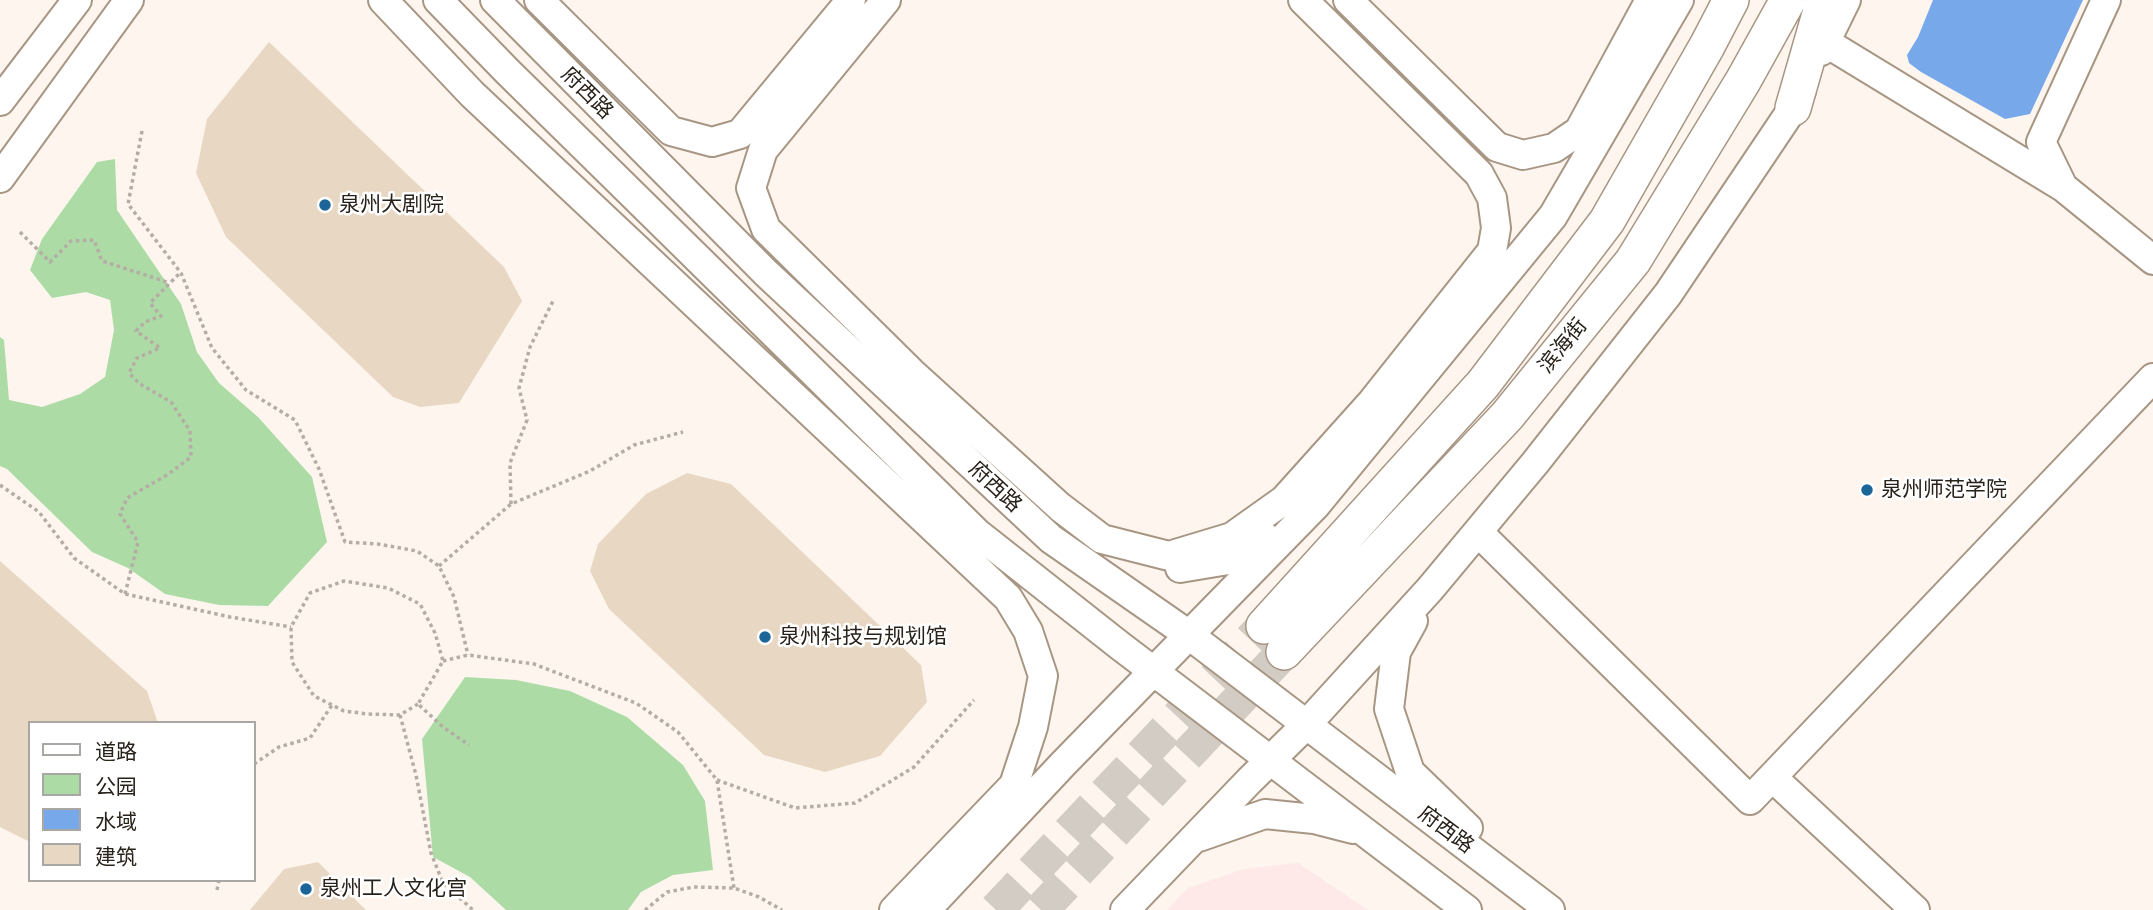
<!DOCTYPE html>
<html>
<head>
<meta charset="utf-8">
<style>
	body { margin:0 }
	#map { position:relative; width:2153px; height:910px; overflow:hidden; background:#fef6ee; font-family:Quicksand,"Noto Sans SC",sans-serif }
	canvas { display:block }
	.legend { position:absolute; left:28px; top:721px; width:228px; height:161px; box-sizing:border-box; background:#fff; border:2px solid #a9a7a3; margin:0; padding:9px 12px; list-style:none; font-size:21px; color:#29221a }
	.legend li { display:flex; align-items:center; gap:14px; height:35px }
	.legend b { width:35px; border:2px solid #a9a7a3 }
</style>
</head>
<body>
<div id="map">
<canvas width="2153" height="910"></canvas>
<ul class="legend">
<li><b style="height:9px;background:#fff"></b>道路</li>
<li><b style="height:19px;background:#acdba6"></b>公园</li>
<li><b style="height:19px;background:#76a8ea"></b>水域</li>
<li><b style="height:19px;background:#e8d8c3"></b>建筑</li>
</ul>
</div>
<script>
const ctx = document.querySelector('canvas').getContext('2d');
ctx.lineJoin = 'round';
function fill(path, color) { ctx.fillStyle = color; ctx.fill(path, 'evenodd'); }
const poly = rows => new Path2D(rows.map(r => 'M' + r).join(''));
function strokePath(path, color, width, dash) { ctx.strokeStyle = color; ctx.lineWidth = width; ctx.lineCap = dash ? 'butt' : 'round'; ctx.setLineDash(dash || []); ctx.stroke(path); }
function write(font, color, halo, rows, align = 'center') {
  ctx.font = font + ' Quicksand,"Noto Sans SC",sans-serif'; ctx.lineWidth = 5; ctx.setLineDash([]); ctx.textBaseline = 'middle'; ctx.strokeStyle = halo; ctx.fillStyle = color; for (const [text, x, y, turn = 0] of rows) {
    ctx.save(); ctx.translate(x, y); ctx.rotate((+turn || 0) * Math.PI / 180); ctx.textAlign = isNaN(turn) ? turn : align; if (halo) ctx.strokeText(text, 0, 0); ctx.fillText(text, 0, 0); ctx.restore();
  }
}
const commercial = poly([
	[1298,863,1368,910,1167,910,1188,888,1244,869]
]);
const green = poly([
	[115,159,117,210,181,304,197,352,219,383,258,417,312,477,327,542,268,606,219,605,165,594,128,568,92,552,7,469,0,466,0,337,4,340,9,400,42,407,80,394,105,377,114,330,110,300,86,292,52,298,30,270,42,239,97,162],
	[465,677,516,680,570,691,627,717,683,765,705,801,713,870,673,875,641,892,628,910,506,910,470,877,433,857,422,739]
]);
const water = poly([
	[1933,0,2083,0,2030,114,2005,119,1921,72,1909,63,1907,55,1918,37]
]);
const building = poly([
	[269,42,504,267,522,301,459,403,420,407,393,397,226,237,196,173,207,119],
	[687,473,731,484,921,665,927,702,880,756,825,772,764,755,609,609,590,571,598,544,646,494],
	[0,561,147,691,158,723,30,723,30,842,0,827],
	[318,862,366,910,250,910,284,869]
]);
const majorTunnel = poly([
	[996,910,1264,626],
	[1041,910,1284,652]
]);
const path = poly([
	[142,131,128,204,181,273,212,348,246,390,295,420,319,469,345,542,378,544,417,551,439,566,454,597,468,655],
	[20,232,50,262,71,241,94,240,102,261,170,283],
	[0,485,39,512,74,558,125,594,230,617,291,627],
	[511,504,510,463,527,420,519,388,530,347,553,301],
	[439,566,511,504,590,471,634,445,683,432],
	[125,594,138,542,120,514,127,498,167,475,191,457,190,431,171,402,140,384,129,373,137,358,160,348,136,331,145,322,161,316,150,303,180,273],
	[443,661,468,655,534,664,636,703,678,732,717,780,734,888],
	[418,704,400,715,368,714,344,711,314,696,292,662,291,627,310,593,344,581,388,588,420,604,435,633,443,661,418,704,443,727,469,745],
	[400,715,416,775,431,853,443,883,473,910],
	[254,764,279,747,310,738,332,705],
	[717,780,795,808,855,803,914,767,974,700],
	[217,890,219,880],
	[645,910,667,892,694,887,734,888,759,897,782,910]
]);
const minor = poly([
	[383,0,472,94,1008,598,1028,631,1043,676,1033,727,1014,785,894,910],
	[438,0,507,71,977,533,1119,645,1467,910],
	[495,0,766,273,1051,539,1189,635,1550,910],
	[539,0,671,131,712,142,740,134,851,0],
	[886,0,763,150,751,188,766,229,911,372,1060,507,1102,539,1169,556,1232,537,1284,500,1372,402,1492,251,1496,228,1492,198,1479,174,1303,0],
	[1348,0,1497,147,1523,155,1554,148,1579,131,1650,0],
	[2106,0,2041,142,2063,187,2153,260],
	[1825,42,2063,187],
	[1821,51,1846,0],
	[0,101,77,0],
	[0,178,129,0],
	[1478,532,1750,800,1772,777],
	[1180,568,1228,560,1265,537],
	[1413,621,1396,652,1389,709,1410,772,1468,828],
	[1199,837,1265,814,1314,819,1353,829],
	[926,910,1063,764,1315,506,1553,216,1679,0],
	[1125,910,1249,781,1307,724,1430,589,1535,463,1668,294,1793,108,1801,91],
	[1915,910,1772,777,2153,378]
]);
const major = poly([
	[1793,108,1824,0],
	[1264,626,1483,384,1607,221,1707,46,1731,0],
	[1284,652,1507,416,1633,261,1743,81,1788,0]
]);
const markers = [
	[325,205,7,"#1c6599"],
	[1867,490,7,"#1c6599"],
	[765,637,7,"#1c6599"],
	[306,889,7,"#1c6599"]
];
const streetNames = [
	["府西路",587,93,45],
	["滨海街",1563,346,-51],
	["府西路",995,487,43],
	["府西路",1446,830,37]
];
const poiNames = [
	["泉州大剧院",339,205],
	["泉州师范学院",1881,490],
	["泉州科技与规划馆",779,637],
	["泉州工人文化宫",320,889]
];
fill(commercial, '#fee8e8');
fill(green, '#acdba6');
fill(water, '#76a8ea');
fill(building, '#e8d8c3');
strokePath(majorTunnel, '#d3ccc4', 35, [35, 18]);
strokePath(minor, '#a89684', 32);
strokePath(major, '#a89684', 38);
strokePath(path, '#b5ada5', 3.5, [3.5, 3.5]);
strokePath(minor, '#fff', 28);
strokePath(major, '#fff', 35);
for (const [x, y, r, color] of markers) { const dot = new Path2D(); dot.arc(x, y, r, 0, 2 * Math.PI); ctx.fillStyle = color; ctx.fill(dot); strokePath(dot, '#fff', 2.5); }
write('21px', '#29221a', '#fff', streetNames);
write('21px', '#29221a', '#fff', poiNames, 'left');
</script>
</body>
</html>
